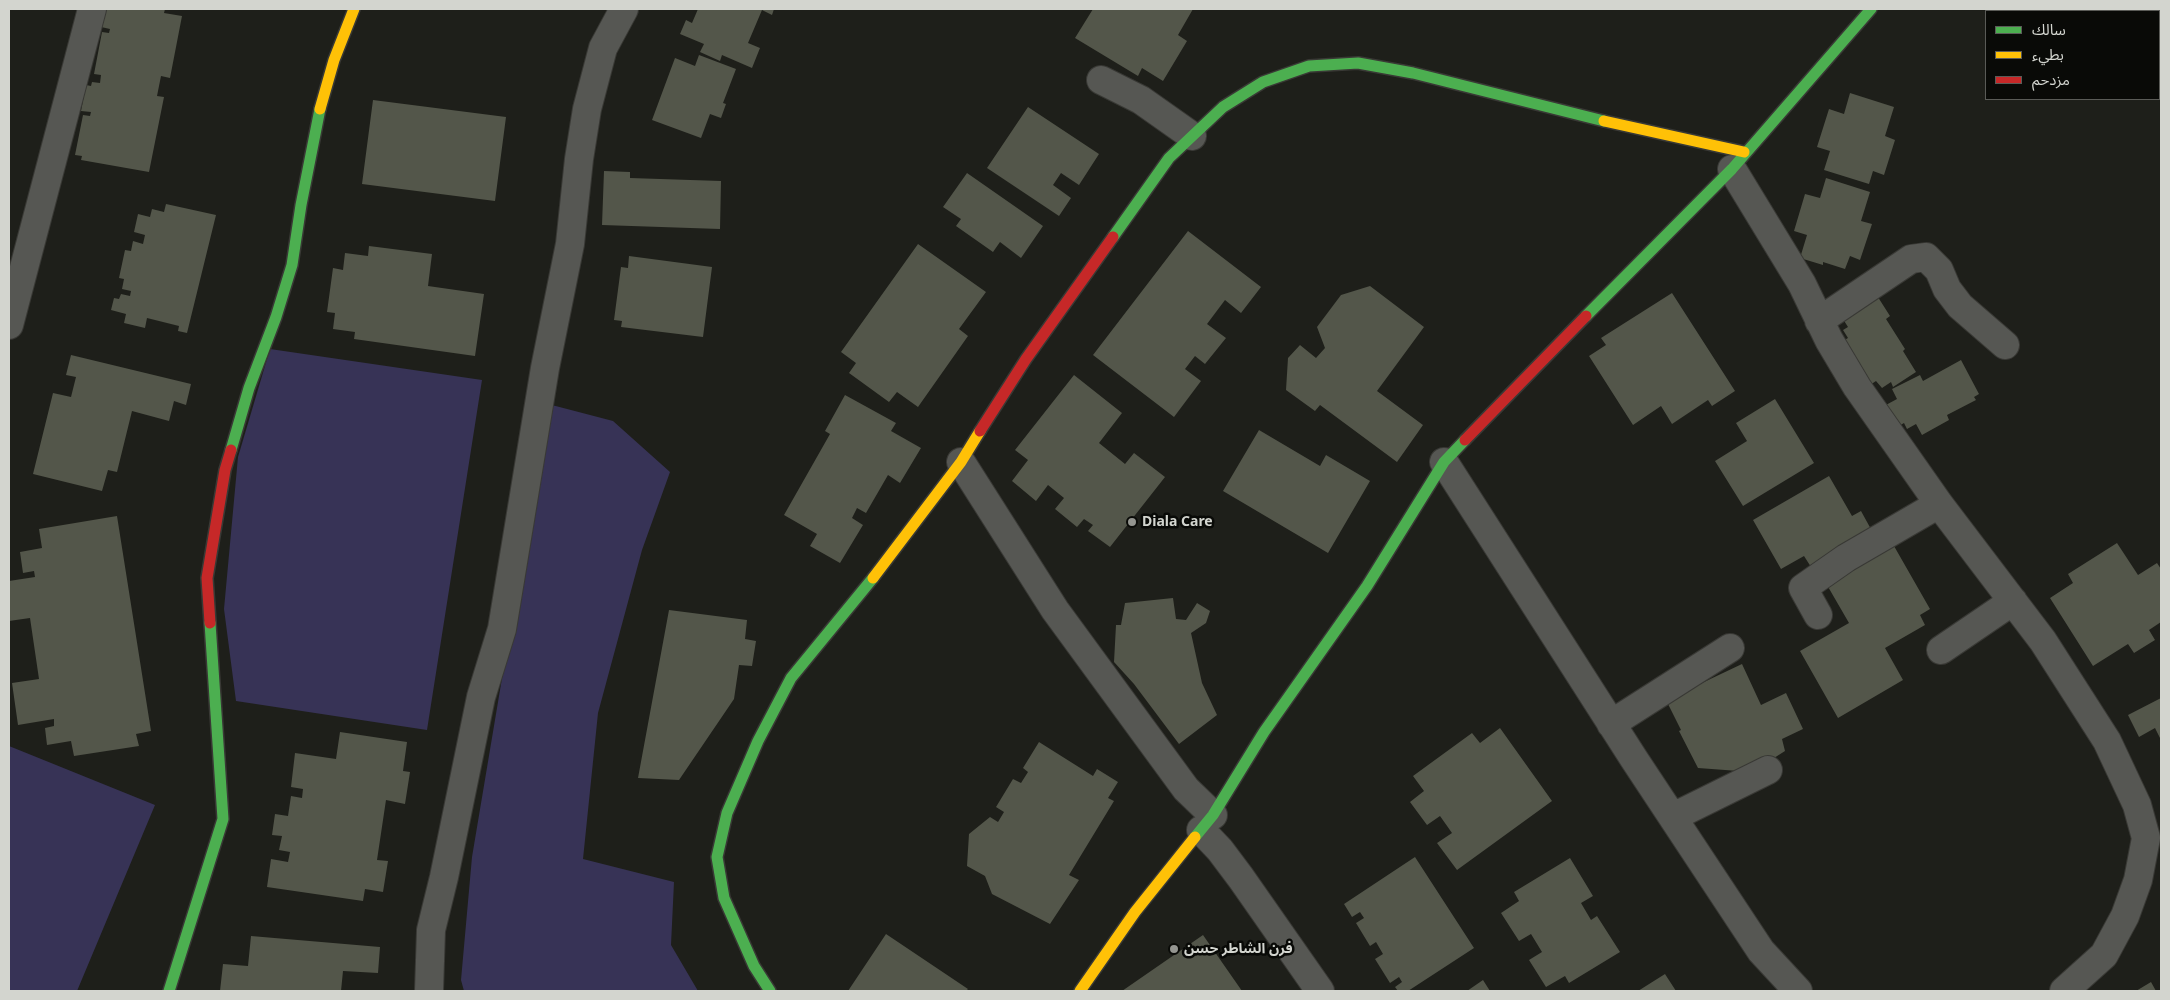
<!DOCTYPE html>
<html>
<head>
<meta charset="utf-8">
<style>
	body { margin:0 }
	#map { position:relative; width:2170px; height:1000px; overflow:hidden; background:#1e1f1a; font-family:"Noto Sans","Noto Sans Arabic",sans-serif }
	canvas { display:block }
	.frame { position:absolute; inset:0; border:10px solid #d3d5cf; pointer-events:none }
	.legend { position:absolute; left:1985px; top:10px; width:175px; height:90px; box-sizing:border-box; background:#090a07; border:1px solid #5a5b57; margin:0; padding:6px 9px; list-style:none; font-size:15px; color:#d3d5cf }
	.legend li { display:flex; align-items:center; gap:10px; height:25px }
	.legend b { width:25px; border:1px solid #5a5b57 }
</style>
</head>
<body>
<div id="map">
<canvas width="2170" height="1000"></canvas>
<div class="frame"></div>
<ul class="legend">
<li><b style="height:6px;background:#4caf50"></b>سالك</li>
<li><b style="height:6px;background:#ffc107"></b>بطيء</li>
<li><b style="height:6px;background:#c62828"></b>مزدحم</li>
</ul>
</div>
<script>
const ctx = document.querySelector('canvas').getContext('2d');
ctx.lineJoin = 'round';
function fill(path, color) { ctx.fillStyle = color; ctx.fill(path, 'evenodd'); }
const poly = rows => new Path2D(rows.map(r => 'M' + r).join(''));
function strokePath(path, color, width, dash) { ctx.strokeStyle = color; ctx.lineWidth = width; ctx.lineCap = dash ? 'butt' : 'round'; ctx.setLineDash(dash || []); ctx.stroke(path); }
function write(font, color, halo, rows, align = 'center') {
  ctx.font = font + ' "Noto Sans","Noto Sans Arabic",sans-serif'; ctx.lineWidth = 5; ctx.setLineDash([]); ctx.textBaseline = 'middle'; ctx.strokeStyle = halo; ctx.fillStyle = color; for (const [text, x, y, turn = 0] of rows) {
    ctx.save(); ctx.translate(x, y); ctx.rotate((+turn || 0) * Math.PI / 180); ctx.textAlign = isNaN(turn) ? turn : align; if (halo) ctx.strokeText(text, 0, 0); ctx.fillText(text, 0, 0); ctx.restore();
  }
}
const green = poly([
	[270,349,482,380,427,730,236,701,224,609,238,457],
	[548,404,613,421,670,472,642,550,598,713,583,859,674,882,671,945,698,991,464,991,461,980,472,857],
	[9,746,155,805,77,991,9,991]
]);
const building = poly([
	[105,9,165,9,164,13,182,16,170,78,161,76,157,96,164,97,149,172,81,160,82,156,75,155,83,115,90,116,91,112,81,111,86,85,91,86,92,82,100,83,101,75,94,74,102,32,109,33,110,29,101,27],
	[698,9,774,9,772,15,762,10,748,43,760,48,752,68,722,55,720,61,700,52,704,44,680,34,686,20,692,23],
	[1093,9,1193,9,1178,35,1187,41,1163,81,1142,68,1138,76,1075,38],
	[699,55,736,69,723,103,726,104,721,118,710,114,701,138,652,120,675,58,695,66],
	[1850,93,1894,107,1885,136,1895,140,1884,175,1873,171,1869,184,1824,170,1830,151,1817,147,1829,109,1844,114],
	[373,100,506,117,495,201,362,184],
	[1028,107,1099,154,1079,185,1061,173,1053,185,1071,198,1059,216,987,168],
	[604,171,630,172,630,178,721,181,720,229,602,225],
	[967,173,1043,226,1021,258,1000,242,993,252,956,226,961,219,943,207],
	[1826,178,1870,192,1861,221,1872,224,1860,260,1850,256,1845,269,1823,262,1823,265,1800,258,1807,235,1794,231,1805,194,1820,198],
	[166,204,216,215,187,333,178,331,179,326,147,318,145,328,124,323,126,314,111,310,114,298,119,299,121,294,130,296,131,291,122,289,124,279,119,278,125,250,131,251,133,241,143,244,145,235,134,232,138,214,150,217,152,209,164,212],
	[1188,231,1261,287,1241,313,1225,300,1207,324,1226,338,1205,364,1195,356,1185,369,1201,381,1174,417,1093,355],
	[918,244,986,292,959,329,968,336,918,407,897,392,889,402,849,373,856,363,841,352],
	[369,246,432,254,428,286,484,294,475,356,354,339,355,332,333,329,335,313,327,312,333,268,343,270,345,253,368,256],
	[629,256,712,267,703,337,621,327,622,321,614,320,621,267,628,268],
	[1370,286,1424,327,1377,391,1423,425,1397,462,1320,405,1315,411,1286,390,1288,358,1300,345,1316,358,1325,348,1317,327,1341,295],
	[1672,293,1735,391,1712,406,1708,400,1672,424,1661,406,1633,425,1589,356,1606,345,1601,338],
	[1876,294,1890,316,1886,319,1905,349,1903,351,1916,372,1893,387,1891,382,1882,388,1876,381,1870,385,1839,343,1848,338,1843,330,1848,327,1841,316],
	[71,355,191,384,186,405,174,401,169,421,132,411,117,472,108,470,102,491,33,474,53,393,71,397,76,377,66,375],
	[1961,360,1979,394,1974,397,1976,400,1947,415,1949,420,1922,435,1916,424,1907,429,1904,423,1899,426,1884,406,1897,399,1892,389,1920,375,1923,381],
	[1074,375,1122,413,1099,443,1125,464,1134,453,1165,477,1110,547,1088,531,1093,525,1084,519,1077,527,1055,509,1064,498,1048,485,1036,501,1012,481,1028,460,1015,450],
	[845,395,896,423,891,431,921,448,900,483,888,475,866,513,857,508,852,518,863,525,840,563,810,546,817,534,784,515,830,434,825,431],
	[1775,399,1814,463,1743,506,1715,461,1747,441,1736,423],
	[1259,430,1320,466,1326,455,1370,481,1328,553,1223,491],
	[1829,476,1852,516,1861,511,1872,531,1811,567,1804,556,1781,569,1753,520],
	[117,516,151,731,136,734,139,746,74,756,71,741,47,745,45,728,54,726,54,719,18,725,12,683,39,679,30,618,9,621,9,581,35,577,34,571,23,573,20,552,42,548,39,529],
	[2117,543,2138,575,2157,563,2161,569,2161,622,2149,630,2155,640,2134,653,2128,644,2093,666,2050,598,2073,583,2068,574],
	[1894,546,1930,609,1920,615,1925,625,1885,648,1903,680,1838,718,1800,651,1849,623,1827,585],
	[1173,598,1176,619,1186,620,1197,603,1210,611,1206,623,1191,633,1202,683,1217,715,1179,744,1134,684,1114,662,1116,625,1121,625,1125,603],
	[669,610,747,620,745,639,756,641,752,666,739,665,734,699,679,780,638,778],
	[1742,664,1761,705,1786,693,1803,729,1782,739,1785,751,1752,772,1698,768,1679,731,1681,730,1666,700],
	[2161,698,2161,740,2155,728,2139,737,2128,715],
	[1500,728,1552,801,1457,870,1437,843,1452,833,1440,816,1427,825,1410,802,1424,791,1413,776,1472,733,1480,743],
	[340,732,407,742,403,771,410,772,405,804,386,800,377,860,388,861,383,892,365,889,363,901,267,887,271,859,288,862,290,852,279,850,282,836,272,835,275,814,288,816,291,796,302,798,303,789,291,787,295,753,336,759],
	[1039,742,1093,776,1097,769,1118,782,1108,798,1114,801,1069,875,1079,880,1050,924,992,894,985,876,967,866,969,834,990,817,998,822,1004,812,996,807,1013,779,1021,783,1028,772,1023,768],
	[1415,857,1474,948,1408,991,1398,991,1395,987,1402,982,1399,977,1390,983,1375,959,1383,954,1376,942,1370,946,1356,923,1364,918,1360,912,1352,917,1344,904],
	[1570,858,1593,896,1581,903,1591,920,1597,916,1620,952,1569,983,1565,976,1546,987,1529,960,1542,952,1531,934,1519,941,1501,913,1519,901,1514,892],
	[886,934,968,989,966,991,848,991],
	[1203,935,1242,991,1122,991],
	[251,936,380,947,378,973,343,971,341,991,220,991,223,964,248,966],
	[1665,974,1676,991,1638,991],
	[1483,980,1490,991,1467,991],
	[2151,982,2156,991,2136,991]
]);
const street = poly([
	[1101,80,1141,100,1192,136],
	[1732,169,1802,284,1829,340,1857,387,1939,504,2043,641,2107,741,2137,805,2146,838,2138,880,2125,916,2104,955,2064,991],
	[1819,321,1911,259,1926,257,1939,270,1947,289,1960,306,2005,345],
	[9,325,92,9],
	[961,462,1055,610,1186,789,1213,815],
	[1444,462,1634,759,1761,951,1798,991],
	[1818,615,1803,588,1846,558,1939,504],
	[1941,650,2013,601],
	[1611,724,1730,648],
	[1673,817,1768,770],
	[1201,830,1220,850,1241,878,1320,991],
	[429,991,431,930,444,877,481,697,502,629,545,368,570,244,579,159,587,109,603,48,624,9]
]);
const fast = poly([
	[1113,237,1169,158,1223,107,1263,82,1309,66,1358,63,1413,73,1604,121],
	[1586,316,1732,169,1871,9],
	[231,450,249,388,276,317,292,265,301,205,320,109],
	[1195,837,1213,815,1264,732,1367,586,1444,462,1465,440],
	[169,991,223,819,210,623],
	[770,991,754,966,724,898,717,857,727,813,758,741,791,678,873,578]
]);
const slow = poly([
	[320,109,334,60,354,9],
	[1604,121,1744,152],
	[873,578,961,462,980,431],
	[1080,991,1135,912,1195,837]
]);
const jam = poly([
	[980,431,1026,359,1113,237],
	[1465,440,1586,316],
	[210,623,207,578,225,470,231,450]
]);
const markers = [
	[1132,522,5,"#949590"],
	[1174,949,5,"#949590"]
];
const poiNames = [
	["Diala Care",1142,522],
	["فرن الشاطر حسن",1184,949]
];
fill(green, '#373356');
fill(building, '#53564a');
strokePath(street, '#393935', 30);
strokePath(fast, '#393935', 14);
strokePath(slow, '#393935', 14);
strokePath(jam, '#393935', 14);
strokePath(street, '#565753', 28);
strokePath(fast, '#4caf50', 11);
strokePath(slow, '#ffc107', 11);
strokePath(jam, '#c62828', 11);
for (const [x, y, r, color] of markers) { const dot = new Path2D(); dot.arc(x, y, r, 0, 2 * Math.PI); ctx.fillStyle = color; ctx.fill(dot); strokePath(dot, '#090a07', 2); }
write('bold 14px', '#d3d5cf', '#090a07', poiNames, 'left');
</script>
</body>
</html>
